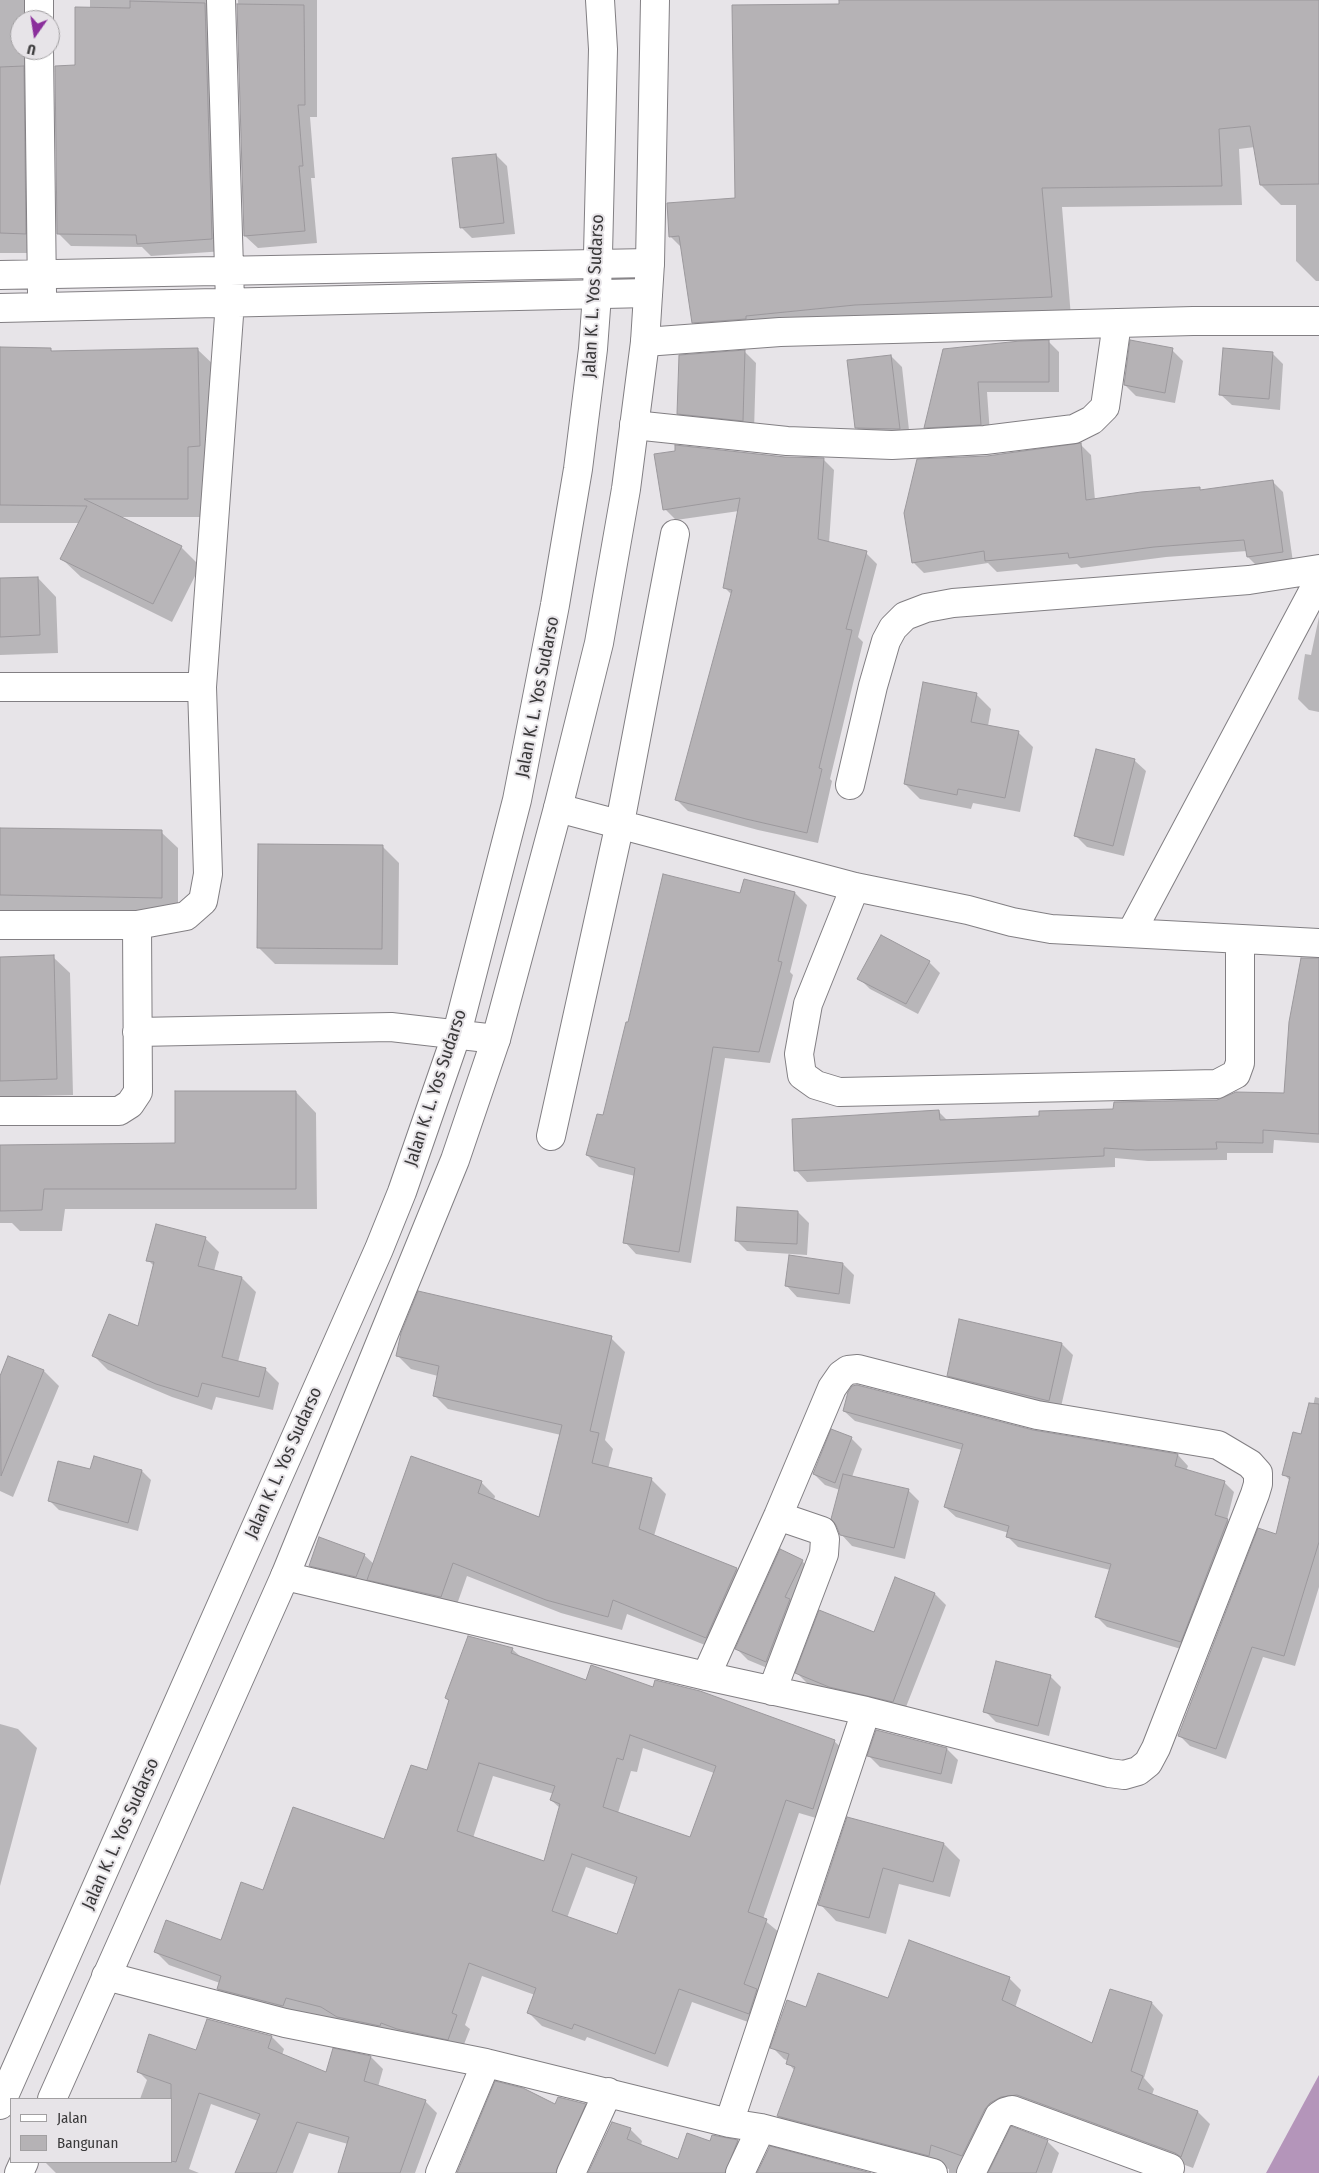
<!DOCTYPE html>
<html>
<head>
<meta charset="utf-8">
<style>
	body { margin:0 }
	#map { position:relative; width:1319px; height:2173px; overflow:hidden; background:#e7e4e8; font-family:"Fira Sans Condensed",sans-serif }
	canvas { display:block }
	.legend { position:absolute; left:10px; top:2098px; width:162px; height:65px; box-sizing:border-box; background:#e7e4e8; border:1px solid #a2a0a2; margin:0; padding:6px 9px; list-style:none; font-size:15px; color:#3a393a }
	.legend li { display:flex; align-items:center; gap:10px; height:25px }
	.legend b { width:25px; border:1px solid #a2a0a2 }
	.north { position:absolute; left:10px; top:10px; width:50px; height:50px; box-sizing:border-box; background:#e7e4e8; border:1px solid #a2a0a2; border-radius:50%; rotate:193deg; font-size:14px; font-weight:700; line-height:20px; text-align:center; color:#3a393a }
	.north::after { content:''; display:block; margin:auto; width:18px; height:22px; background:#8a2f9b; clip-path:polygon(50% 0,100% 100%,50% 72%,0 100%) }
</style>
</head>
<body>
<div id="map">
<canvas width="1319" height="2173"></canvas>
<ul class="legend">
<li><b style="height:6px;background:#fff"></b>Jalan</li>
<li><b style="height:14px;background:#b5b2b5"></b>Bangunan</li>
</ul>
<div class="north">U</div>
</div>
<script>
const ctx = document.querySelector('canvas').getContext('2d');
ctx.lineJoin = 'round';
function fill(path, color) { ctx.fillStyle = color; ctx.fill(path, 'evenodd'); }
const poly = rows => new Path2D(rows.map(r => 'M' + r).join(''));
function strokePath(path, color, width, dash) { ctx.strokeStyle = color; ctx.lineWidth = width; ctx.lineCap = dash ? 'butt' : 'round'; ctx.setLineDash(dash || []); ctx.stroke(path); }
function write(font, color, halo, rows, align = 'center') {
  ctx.font = font + ' "Fira Sans Condensed",sans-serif'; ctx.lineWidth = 4; ctx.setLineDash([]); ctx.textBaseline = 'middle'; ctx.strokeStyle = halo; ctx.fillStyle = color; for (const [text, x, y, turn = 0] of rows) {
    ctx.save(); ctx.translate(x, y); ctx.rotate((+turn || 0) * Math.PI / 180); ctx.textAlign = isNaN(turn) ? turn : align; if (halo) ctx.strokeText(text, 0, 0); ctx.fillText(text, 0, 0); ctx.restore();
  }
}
const forest = poly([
	[1319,2075,1319,2173,1266,2173]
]);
const shadow = poly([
	[0,0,44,0,29,20,20,20,20,50,29,50,36,253,0,253],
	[90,0,224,0,225,251,151,256,142,247,71,246,58,233,76,67,90,9],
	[238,0,317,0,317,117,310,117,315,178,311,178,317,243,258,248,245,236],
	[840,0,1319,0,1319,281,1316,281,1296,261,1296,205,1281,205,1261,185,1255,147,1239,149,1242,205,1062,207,1071,317,713,342,693,322,682,248,670,236,736,199,841,5],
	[496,155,507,166,515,234,472,238,461,227],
	[1049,342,1059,352,1059,392,987,392,990,434,935,437,926,427,944,351],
	[50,349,53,352,197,349,216,367,206,517,119,517,181,547,200,566,172,622,81,577,62,559,79,523,0,523,0,457],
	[1172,350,1183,361,1175,403,1136,396,1125,385],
	[745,352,756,363,754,431,689,424,678,413],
	[1272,353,1283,364,1280,410,1232,405,1220,394],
	[891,356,902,367,910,439,867,438,856,427],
	[1080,444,1091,455,1095,500,1199,489,1202,491,1272,481,1283,492,1293,562,1259,568,1248,557,1247,551,1166,557,1081,568,1077,564,997,572,988,563,924,573,913,562,987,457],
	[785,458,823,459,834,470,829,543,866,553,877,564,858,637,863,642,830,779,832,781,818,843,758,830,688,811,677,800,732,595,724,587,739,511,676,520,665,509],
	[38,578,56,597,58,653,0,655,0,580],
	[1319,617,1319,712,1309,710,1298,699,1305,654,1311,655],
	[976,694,991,709,988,726,1018,732,1033,747,1020,812,973,803,971,809,920,799,905,784],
	[1134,760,1146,771,1124,856,1087,847,1076,836],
	[0,830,161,832,178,848,178,914,0,911],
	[382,846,399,863,398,965,275,964,258,947],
	[744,881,795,893,807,905,790,972,793,975,770,1063,725,1058,691,1263,636,1254,625,1242,635,1176,599,1167,587,1155,604,1117,628,1023,741,894],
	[53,957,70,973,73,1095,0,1097,0,958],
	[929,962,940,973,918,1014,870,989,859,978],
	[1319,967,1319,1143,1274,1140,1273,1153,1227,1153,1227,1160,1148,1161,1115,1158,1115,1167,807,1182,796,1170,938,1111,948,1121,1040,1117,1285,1095],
	[296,1092,316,1113,317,1209,65,1209,62,1231,20,1231,12,1223,0,1223,0,1146,176,1144],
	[798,1212,809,1223,807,1255,747,1251,736,1240],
	[205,1238,219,1252,214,1271,242,1278,256,1292,238,1362,265,1369,279,1383,273,1410,216,1397,212,1410,172,1397,108,1370,94,1356,139,1328,155,1267,148,1260],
	[843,1264,854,1275,850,1304,797,1297,786,1285],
	[960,1320,1062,1344,1073,1355,1060,1411,959,1386,948,1375],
	[611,1338,625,1352,605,1440,613,1449,608,1469,652,1480,666,1494,654,1536,737,1569,751,1583,720,1651,627,1614,622,1630,561,1613,467,1576,455,1610,383,1593,370,1580,367,1587,321,1576,310,1565,364,1555,374,1564,481,1482,495,1496,494,1501,540,1518,561,1435,448,1409,434,1395,438,1376,411,1369,397,1355],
	[9,1358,44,1371,59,1386,13,1497,0,1491,0,1380],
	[1315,1397,1319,1398,1319,1587,1295,1666,1263,1657,1226,1759,1190,1746,1179,1735,1276,1535,1290,1481,1284,1474,1306,1437],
	[844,1411,1034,1432,1178,1455,1188,1466,1186,1471,1224,1482,1234,1492,1227,1520,1238,1531,1191,1652,1107,1627,1097,1617,1110,1570,1018,1547,1008,1537,1009,1533,956,1517,945,1507,962,1450,855,1421],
	[851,1438,862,1449,852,1477,908,1490,919,1501,905,1559,852,1546,841,1534,840,1490,825,1485,814,1474],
	[142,1471,151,1480,138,1531,59,1510,50,1501],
	[802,1561,813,1572,777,1672,748,1660,737,1649],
	[896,1579,935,1594,946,1605,904,1712,841,1698,808,1684,797,1673,875,1634],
	[512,1649,521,1657,587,1681,654,1689,834,1741,848,1754,826,1821,799,1813,763,1919,780,1933,762,2027,692,2002,668,2067,587,2037,585,2041,542,2026,529,2013,535,1995,482,1976,465,2025,470,2029,461,2052,299,2011,296,2019,231,2002,218,1989,220,1983,169,1965,156,1952,221,1941,264,1892,384,1841,428,1772,450,1701,447,1698],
	[643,1748,714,1773,691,1839,618,1813,631,1771,637,1772],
	[493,1776,554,1794,551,1800,560,1808,544,1863,473,1838],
	[586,1867,636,1885,618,1936,567,1918],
	[1050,1676,1061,1687,1049,1736,996,1722,985,1711],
	[0,1724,18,1729,37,1748,0,1886],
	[877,1731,947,1749,958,1760,952,1784,880,1767,869,1756],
	[848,1818,944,1844,960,1860,950,1897,899,1884,886,1934,836,1921,820,1904],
	[1009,1978,1021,1990,1015,2008,1093,2045,1152,2003,1163,2015,1144,2078,1154,2089,1152,2095,1198,2112,1210,2124,1193,2168,1030,2107,1013,2109,971,2173,949,2173,949,2169,790,2128,778,2116,795,2071,788,2063,788,2061,784,2059,772,2047,807,2008,889,2000],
	[208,2020,272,2037,284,2049,282,2055,327,2074,334,2050,371,2057,383,2069,378,2087,425,2101,437,2113,415,2173,340,2173,348,2144,309,2133,293,2173,236,2173,258,2121,211,2104,189,2169,199,2173,56,2173,45,2162,171,2162,171,2099,140,2099,147,2080,138,2071,197,2052],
	[556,2105,585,2105,597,2117,571,2173,458,2173],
	[630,2129,642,2141,641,2145,679,2161,711,2142,737,2141,749,2153,741,2173,589,2173],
	[1047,2141,1059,2153,1052,2173,990,2173]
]);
const building = poly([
	[839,0,1319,0,1319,184,1260,185,1250,126,1219,129,1222,186,1042,188,1052,297,855,305,746,316,746,319,692,323,679,236,669,237,667,203,735,198,732,5,839,4,839,0],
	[130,1,205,3,212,239,137,244,136,235,57,234,55,66,75,65,75,7,130,8,130,1],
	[237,4,304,5,305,105,298,105,303,166,299,166,305,231,244,236,237,4],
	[24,66,26,234,0,233,0,67,24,66],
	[496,154,504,223,460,228,452,158,496,154],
	[1049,340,1049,382,978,382,981,425,924,428,943,349,1020,341,1049,340],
	[1130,340,1173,348,1165,393,1124,385,1130,340],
	[0,347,51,348,51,351,198,348,200,446,188,447,188,499,84,499,182,546,153,604,60,559,87,506,0,505,0,347],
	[1223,348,1273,352,1269,399,1219,395,1223,348],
	[745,350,743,421,677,414,679,355,745,350],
	[891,355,900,429,855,428,847,360,891,355],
	[1081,443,1086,500,1141,492,1200,487,1200,490,1273,480,1283,552,1247,557,1244,540,1154,547,1069,558,1068,553,985,561,984,551,912,563,904,513,917,459,987,456,1081,443],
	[675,445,785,457,824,458,818,539,867,551,846,629,852,630,819,768,822,769,807,833,746,819,675,800,732,590,723,588,740,498,663,510,654,454,675,451,675,445],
	[38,577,40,635,0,637,0,578,38,577],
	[923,682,977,693,971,722,1019,731,1005,798,958,789,957,795,904,784,923,682],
	[1096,749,1135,759,1113,846,1074,836,1096,749],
	[0,828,162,830,162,898,0,895,0,828],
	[258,844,383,845,382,949,257,948,258,844],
	[663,874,740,893,744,879,795,892,778,961,782,962,759,1052,713,1047,679,1252,623,1243,635,1168,586,1155,597,1114,603,1115,626,1022,628,1022,663,874],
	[881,935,930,961,906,1004,857,979,881,935],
	[54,955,57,1079,0,1081,0,957,54,955],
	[1301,958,1319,958,1319,1134,1263,1130,1263,1143,1216,1142,1217,1149,1136,1150,1104,1148,1104,1156,794,1171,792,1119,939,1110,940,1120,1039,1116,1039,1111,1113,1109,1114,1102,1217,1100,1236,1092,1284,1093,1289,1022,1301,958],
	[175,1091,296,1091,296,1189,44,1189,42,1210,0,1211,0,1145,175,1143,175,1091],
	[737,1207,798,1211,797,1244,735,1241,737,1207],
	[156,1224,206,1237,198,1266,242,1277,222,1357,266,1368,259,1397,202,1383,198,1397,156,1384,92,1356,109,1314,138,1326,154,1262,146,1261,156,1224],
	[789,1255,843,1263,839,1294,785,1286,789,1255],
	[418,1291,612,1336,590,1431,599,1433,592,1463,652,1478,639,1529,737,1568,706,1638,613,1600,608,1617,546,1600,453,1563,441,1597,367,1580,411,1456,482,1481,478,1493,539,1517,562,1425,433,1396,439,1366,396,1356,401,1333,418,1291],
	[959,1319,1062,1343,1049,1401,947,1376,959,1319],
	[8,1356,44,1370,1,1476,0,1376,8,1356],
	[857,1385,1033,1430,1178,1454,1175,1466,1225,1481,1215,1515,1228,1519,1181,1642,1095,1617,1111,1564,1006,1537,1009,1526,944,1507,963,1444,843,1411,848,1392,852,1386,857,1385],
	[1309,1403,1319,1404,1319,1542,1284,1656,1252,1647,1216,1749,1178,1736,1258,1528,1276,1534,1290,1477,1282,1475,1293,1432,1301,1434,1309,1403],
	[831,1429,852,1437,835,1483,813,1474,831,1429],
	[94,1456,142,1470,128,1523,48,1501,58,1461,90,1469,94,1456],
	[843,1474,909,1489,894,1548,840,1535,836,1525,831,1519,843,1474],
	[319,1537,365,1554,356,1577,309,1566,319,1537],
	[780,1549,803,1560,785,1597,790,1599,766,1662,735,1649,780,1549],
	[895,1577,935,1593,893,1702,829,1687,795,1673,819,1610,874,1632,895,1577],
	[468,1636,513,1648,511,1653,586,1680,591,1665,653,1687,655,1680,700,1691,835,1740,813,1809,786,1800,748,1912,767,1919,744,1984,757,1989,749,2014,679,1989,655,2054,574,2024,572,2029,527,2013,536,1988,469,1963,452,2013,457,2015,448,2040,397,2029,381,2023,380,2026,337,2017,321,2007,286,1998,283,2006,217,1989,221,1976,154,1952,166,1920,221,1940,241,1882,263,1890,293,1807,384,1839,411,1765,427,1770,449,1700,445,1698,468,1636],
	[630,1735,716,1766,690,1837,603,1807,617,1758,623,1760,630,1735],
	[479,1763,555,1786,550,1800,560,1804,544,1861,457,1831,479,1763],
	[572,1854,637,1877,617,1934,552,1911,572,1854],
	[996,1661,1051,1675,1038,1726,983,1712,996,1661],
	[876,1730,947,1748,941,1774,867,1756,876,1730],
	[847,1817,944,1843,933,1882,883,1868,869,1918,818,1905,847,1817],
	[909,1940,1010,1977,1002,2000,1092,2043,1110,1989,1152,2002,1131,2071,1143,2076,1138,2089,1198,2111,1181,2157,1175,2153,1017,2095,1001,2097,990,2103,985,2109,962,2156,931,2145,929,2156,777,2116,795,2067,786,2064,789,2054,770,2048,787,2000,806,2007,818,1973,888,1998,909,1940],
	[207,2019,272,2036,268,2048,326,2072,333,2048,371,2056,364,2081,426,2100,400,2173,338,2173,349,2137,297,2122,276,2173,235,2173,260,2114,199,2093,176,2162,171,2161,171,2084,137,2072,149,2034,196,2050,207,2019],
	[495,2081,523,2088,555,2104,558,2097,586,2104,556,2173,457,2173,495,2081],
	[612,2122,631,2128,627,2139,678,2159,687,2133,710,2141,712,2135,738,2140,725,2173,588,2173,612,2122],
	[1011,2126,1048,2140,1036,2173,988,2173,1011,2126],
	[770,2146,871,2173,757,2173,770,2146]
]);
const minor = poly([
	[39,0,39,20],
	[39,50,42,293],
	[0,275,650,263],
	[0,308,648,293],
	[645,342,780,332,1193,321,1319,321],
	[634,425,787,441,892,445,985,440,1074,429,1092,420,1105,407,1117,323],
	[0,687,202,687],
	[850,785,873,686,886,641,893,628,905,616,926,608,953,603,1249,580,1319,569],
	[558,808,855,887,968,910,1012,922,1051,929,1319,943],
	[855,887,808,1004,799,1054,802,1075,816,1085,839,1092,1217,1084,1236,1074,1240,1063,1240,939],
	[0,925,137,925,186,916,203,901,208,874,202,687,230,302,221,0],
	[1131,933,1319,580],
	[137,1032,391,1027,496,1039],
	[0,1111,119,1111,130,1104,138,1092,137,925],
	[551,1136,620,823,675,534],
	[285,1576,706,1676,866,1711,1109,1773,1124,1775,1138,1771,1148,1763,1156,1748,1255,1494,1258,1484,1258,1473,1250,1464,1218,1445,1037,1415,858,1369,848,1370,841,1375,832,1388,778,1516,706,1676],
	[772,1691,824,1554,825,1539,822,1531,778,1516],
	[106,1976,285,2023,486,2063,729,2123,761,2128,933,2173],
	[729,2123,866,1711],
	[440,2173,486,2063],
	[571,2173,608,2092],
	[740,2173,761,2128],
	[971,2173,999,2116,1005,2112,1012,2110,1170,2168]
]);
const trunk = poly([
	[52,2099,285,1576,455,1160,496,1039,558,808,599,643,626,489,645,342,650,263,655,0],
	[0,2105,379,1249,402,1192,457,1033,517,800,555,605,578,469,593,349,597,295,603,49,600,0],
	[19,2173,24,2162]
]);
const streetNames = [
	["Jalan K. L. Yos Sudarso",594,296,-87],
	["Jalan K. L. Yos Sudarso",538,697,-79],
	["Jalan K. L. Yos Sudarso",436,1088,-72],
	["Jalan K. L. Yos Sudarso",284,1463,-66],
	["Jalan K. L. Yos Sudarso",121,1834,-66]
];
fill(forest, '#b495ba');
fill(shadow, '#0003');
fill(building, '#b5b2b5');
strokePath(building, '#9b989c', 1);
strokePath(minor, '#827f83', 30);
strokePath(trunk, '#827f83', 30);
strokePath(minor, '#fff', 28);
strokePath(trunk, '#fff', 28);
write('18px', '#3a393a', '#e7e4e8', streetNames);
</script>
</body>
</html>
